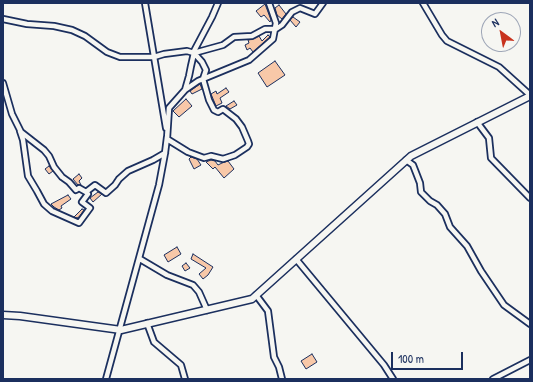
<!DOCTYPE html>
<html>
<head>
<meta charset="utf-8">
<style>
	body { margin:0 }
	#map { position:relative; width:533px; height:382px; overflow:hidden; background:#f6f6f2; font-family:"Patrick Hand",sans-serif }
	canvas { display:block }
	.frame { position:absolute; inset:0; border:4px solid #1b2f5e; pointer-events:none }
	.north { position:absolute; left:481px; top:12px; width:40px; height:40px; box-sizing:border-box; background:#f6f6f2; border:1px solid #9ea6b7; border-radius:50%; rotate:328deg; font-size:11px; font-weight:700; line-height:16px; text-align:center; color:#1b2f5e }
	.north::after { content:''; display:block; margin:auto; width:14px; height:18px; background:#c8321e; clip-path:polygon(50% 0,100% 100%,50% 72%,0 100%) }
	.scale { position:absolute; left:391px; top:352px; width:72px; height:18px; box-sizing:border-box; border:2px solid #1b2f5e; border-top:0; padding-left:5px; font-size:12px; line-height:14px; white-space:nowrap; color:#1b2f5e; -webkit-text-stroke:3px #f6f6f2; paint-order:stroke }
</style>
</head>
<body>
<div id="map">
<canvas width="533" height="382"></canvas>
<div class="frame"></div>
<div class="north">N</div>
<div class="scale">100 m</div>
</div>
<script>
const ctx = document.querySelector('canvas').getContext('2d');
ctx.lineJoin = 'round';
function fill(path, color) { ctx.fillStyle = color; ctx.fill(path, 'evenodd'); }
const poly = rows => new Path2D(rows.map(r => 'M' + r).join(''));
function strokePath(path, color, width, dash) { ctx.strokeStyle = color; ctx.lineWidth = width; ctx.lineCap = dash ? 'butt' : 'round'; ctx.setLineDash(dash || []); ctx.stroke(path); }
const building = poly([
	[265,4,271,20,270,22,264,15,261,17,256,11,265,4],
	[279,5,286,14,282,19,277,15,275,8,279,5],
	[293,17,300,22,296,27,290,20,293,17],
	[268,35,270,37,253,52,250,48,247,50,245,45,249,43,248,40,253,39,259,36,262,41,268,35],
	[275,61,285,75,267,87,258,73,275,61],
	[200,84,202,89,192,94,190,91,200,84],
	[226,88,229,92,220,98,222,103,216,106,211,94,216,91,217,94,226,88],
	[186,99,192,106,179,117,173,111,186,99],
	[234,101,237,105,230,109,226,106,234,101],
	[191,157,197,159,201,165,194,169,189,159,191,157],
	[211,160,215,161,218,165,222,163,228,161,234,169,224,178,215,167,213,169,206,162,211,160],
	[49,166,53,171,49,174,45,169,49,166],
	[79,174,82,178,79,181,81,185,78,185,73,179,79,174],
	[98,192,102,194,93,202,90,198,98,192],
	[68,195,71,199,61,206,62,208,59,210,54,207,51,204,68,195],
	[82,209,84,210,79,217,77,218,74,217,82,209],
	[177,247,181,254,168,262,164,255,177,247],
	[193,254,213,267,208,275,203,279,199,274,206,268,191,259,193,254],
	[186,263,190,268,185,271,182,266,186,263],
	[312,354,317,362,306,369,301,361,312,354]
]);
const minor = poly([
	[145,3,166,128],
	[423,3,442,35,447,41,499,67,530,95],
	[3,19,27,24,54,26,72,30,85,36,107,52,120,57,154,57,164,54,187,51,194,53,202,62,206,70,203,79,209,100,214,110,218,112,223,109,236,119,242,127,248,141,249,144,247,147,235,155,223,159,211,156,204,158,188,152,167,139,169,108,185,90,189,76,191,66,194,53,194,51,212,17,218,3],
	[194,53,223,45,234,37,252,36,265,29,276,29,282,25,292,12,300,8,315,14,323,3],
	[3,83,12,114,21,132,44,150,49,156,54,167,62,177,69,182,76,190,79,188,86,192,95,185,106,193,115,185,119,179,128,171,153,160,165,153],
	[185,90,198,81,249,60,273,39,276,23,269,3],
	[477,122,489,138,491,158,530,198],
	[20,131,23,140,28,176,37,191,44,204,52,211,79,223,90,208,82,202,88,194,86,192],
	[406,160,413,165,420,183,421,192,430,201,437,205,445,214,450,227,467,246,481,271,504,305,530,324],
	[140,259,167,275,193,285,199,292,207,310],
	[296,259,384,365,393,379],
	[256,295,268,311,274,357,279,367,282,379],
	[147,323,154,342,181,365,185,379],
	[106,379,159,185,165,153,167,137],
	[493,379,530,360]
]);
const secondary = poly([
	[3,315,20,316,121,330,252,299,411,156,530,96]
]);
fill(building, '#f8c8a8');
strokePath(building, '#1b2f5e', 1);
strokePath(minor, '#1b2f5e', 8);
strokePath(secondary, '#1b2f5e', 9);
strokePath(minor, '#f6f6f2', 4.5);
strokePath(secondary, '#f6f6f2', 6);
</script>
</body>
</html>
